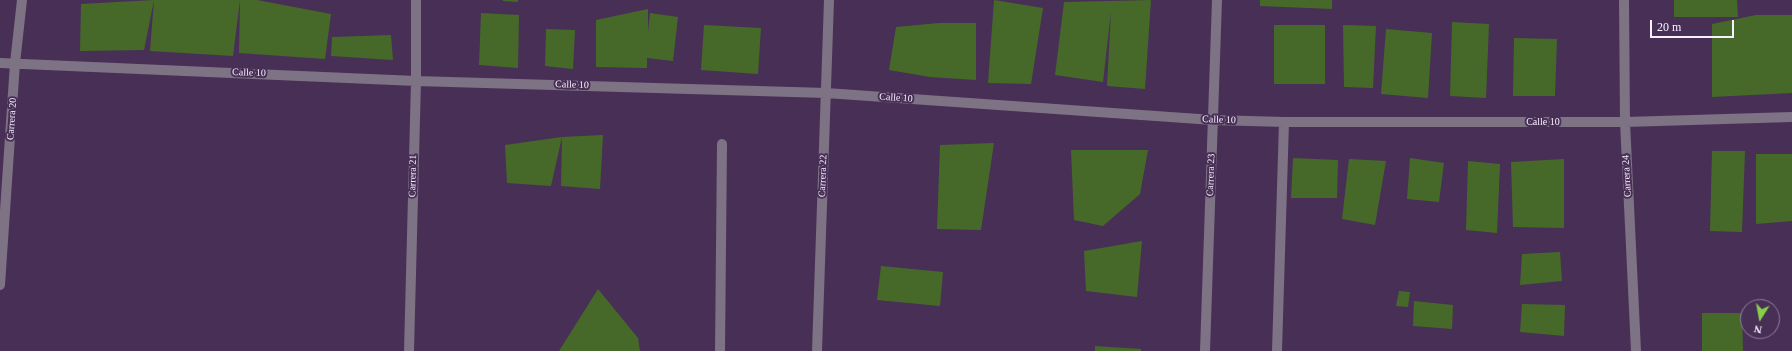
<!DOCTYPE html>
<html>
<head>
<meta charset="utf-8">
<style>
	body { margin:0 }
	#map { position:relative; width:1792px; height:351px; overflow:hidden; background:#482f56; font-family:"Times New Roman",serif }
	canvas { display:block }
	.north { position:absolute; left:1740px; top:299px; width:40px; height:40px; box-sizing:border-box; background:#482f56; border:1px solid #8f7c9a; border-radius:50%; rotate:191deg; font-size:11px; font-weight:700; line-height:16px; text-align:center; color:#f9f0ff }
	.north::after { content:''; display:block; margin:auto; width:14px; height:18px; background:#87cf4a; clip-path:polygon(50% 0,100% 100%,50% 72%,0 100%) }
	.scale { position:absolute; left:1650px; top:20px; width:84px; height:18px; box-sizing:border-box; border:2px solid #f9f0ff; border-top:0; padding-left:5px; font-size:12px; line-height:14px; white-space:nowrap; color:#f9f0ff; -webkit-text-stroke:3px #482f56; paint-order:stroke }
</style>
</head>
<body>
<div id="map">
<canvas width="1792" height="351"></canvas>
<div class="north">N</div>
<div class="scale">20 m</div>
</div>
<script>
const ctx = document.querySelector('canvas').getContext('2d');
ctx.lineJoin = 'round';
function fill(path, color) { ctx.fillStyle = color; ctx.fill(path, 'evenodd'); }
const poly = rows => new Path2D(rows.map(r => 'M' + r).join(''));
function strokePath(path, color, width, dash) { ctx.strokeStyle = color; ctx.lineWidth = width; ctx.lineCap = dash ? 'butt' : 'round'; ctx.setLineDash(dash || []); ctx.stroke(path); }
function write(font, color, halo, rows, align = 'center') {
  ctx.font = font + ' "Times New Roman",serif'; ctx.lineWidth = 4; ctx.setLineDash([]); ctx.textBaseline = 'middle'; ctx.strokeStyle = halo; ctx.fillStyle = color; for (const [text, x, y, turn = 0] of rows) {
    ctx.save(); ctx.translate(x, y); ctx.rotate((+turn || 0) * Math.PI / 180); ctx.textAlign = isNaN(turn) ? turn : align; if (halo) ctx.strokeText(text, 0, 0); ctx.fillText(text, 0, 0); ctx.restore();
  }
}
const building = poly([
	[154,0,144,50,80,51,81,4],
	[154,0,240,0,233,56,150,51],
	[240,0,257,0,331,14,325,59,239,53],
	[503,0,518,0,518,2,503,1],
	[994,0,1043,8,1031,84,988,83],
	[1151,0,1145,89,1107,86,1111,11,1103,82,1055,75,1064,2],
	[1260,0,1332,0,1332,9,1260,6],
	[1674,0,1737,0,1738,17,1674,17],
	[648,9,648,32,650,13,678,17,673,61,647,58,647,68,596,67,596,20],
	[481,13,519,15,518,68,479,65],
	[1756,15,1792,15,1792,93,1712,97,1712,24],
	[1452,22,1489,24,1486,98,1450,96],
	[939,23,976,23,976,80,930,77,889,70,896,27],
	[704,25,761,28,758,74,701,70],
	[1274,25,1325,25,1325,84,1274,84],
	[1343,25,1376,26,1373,88,1344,87],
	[546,29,575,30,573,69,545,66],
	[1386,29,1432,33,1428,98,1381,94],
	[391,35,393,60,331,56,332,37],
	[1514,38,1557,39,1555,96,1513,96],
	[603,135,600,189,561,186,562,137],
	[562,137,551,186,507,183,505,145],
	[994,143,981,230,937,229,940,145],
	[1071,150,1148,150,1140,194,1103,226,1074,220],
	[1712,151,1745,151,1742,232,1710,231],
	[1756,154,1792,154,1792,221,1756,224],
	[1293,158,1338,160,1337,198,1291,198],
	[1410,158,1444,163,1439,202,1407,199],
	[1349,159,1386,161,1375,225,1342,219],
	[1564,159,1564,228,1513,227,1511,162],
	[1468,161,1500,164,1497,233,1466,230],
	[1142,241,1137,297,1086,291,1084,251],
	[1560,252,1562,281,1520,285,1522,254],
	[881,266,943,272,940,306,877,300],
	[598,289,638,338,640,351,559,351],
	[1399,291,1410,292,1408,307,1396,306],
	[1414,301,1453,305,1452,329,1413,326],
	[1522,304,1565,305,1564,336,1520,332],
	[1702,313,1742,313,1743,351,1702,351],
	[1095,346,1141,349,1141,351,1095,351]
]);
const minor = poly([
	[1624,0,1625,122,1636,351],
	[0,63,416,81,826,93,1213,120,1284,122,1625,122,1792,117],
	[0,285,15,63,22,0],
	[409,351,416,81,416,0],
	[720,351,722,144],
	[817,351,829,0],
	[1205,351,1217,0],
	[1277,351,1284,122]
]);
const streetNames = [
	["Calle 10",249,73,2],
	["Calle 10",572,85,2],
	["Calle 10",896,98,4],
	["Carrera 20",12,119,-86],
	["Calle 10",1219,120,2],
	["Calle 10",1543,122],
	["Carrera 23",1211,175,-88],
	["Carrera 21",413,176,-89],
	["Carrera 22",823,176,-88],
	["Carrera 24",1627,176,-93]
];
fill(building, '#466929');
strokePath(minor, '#7e7285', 10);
write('10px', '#f9f0ff', '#482f56', streetNames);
</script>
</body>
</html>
